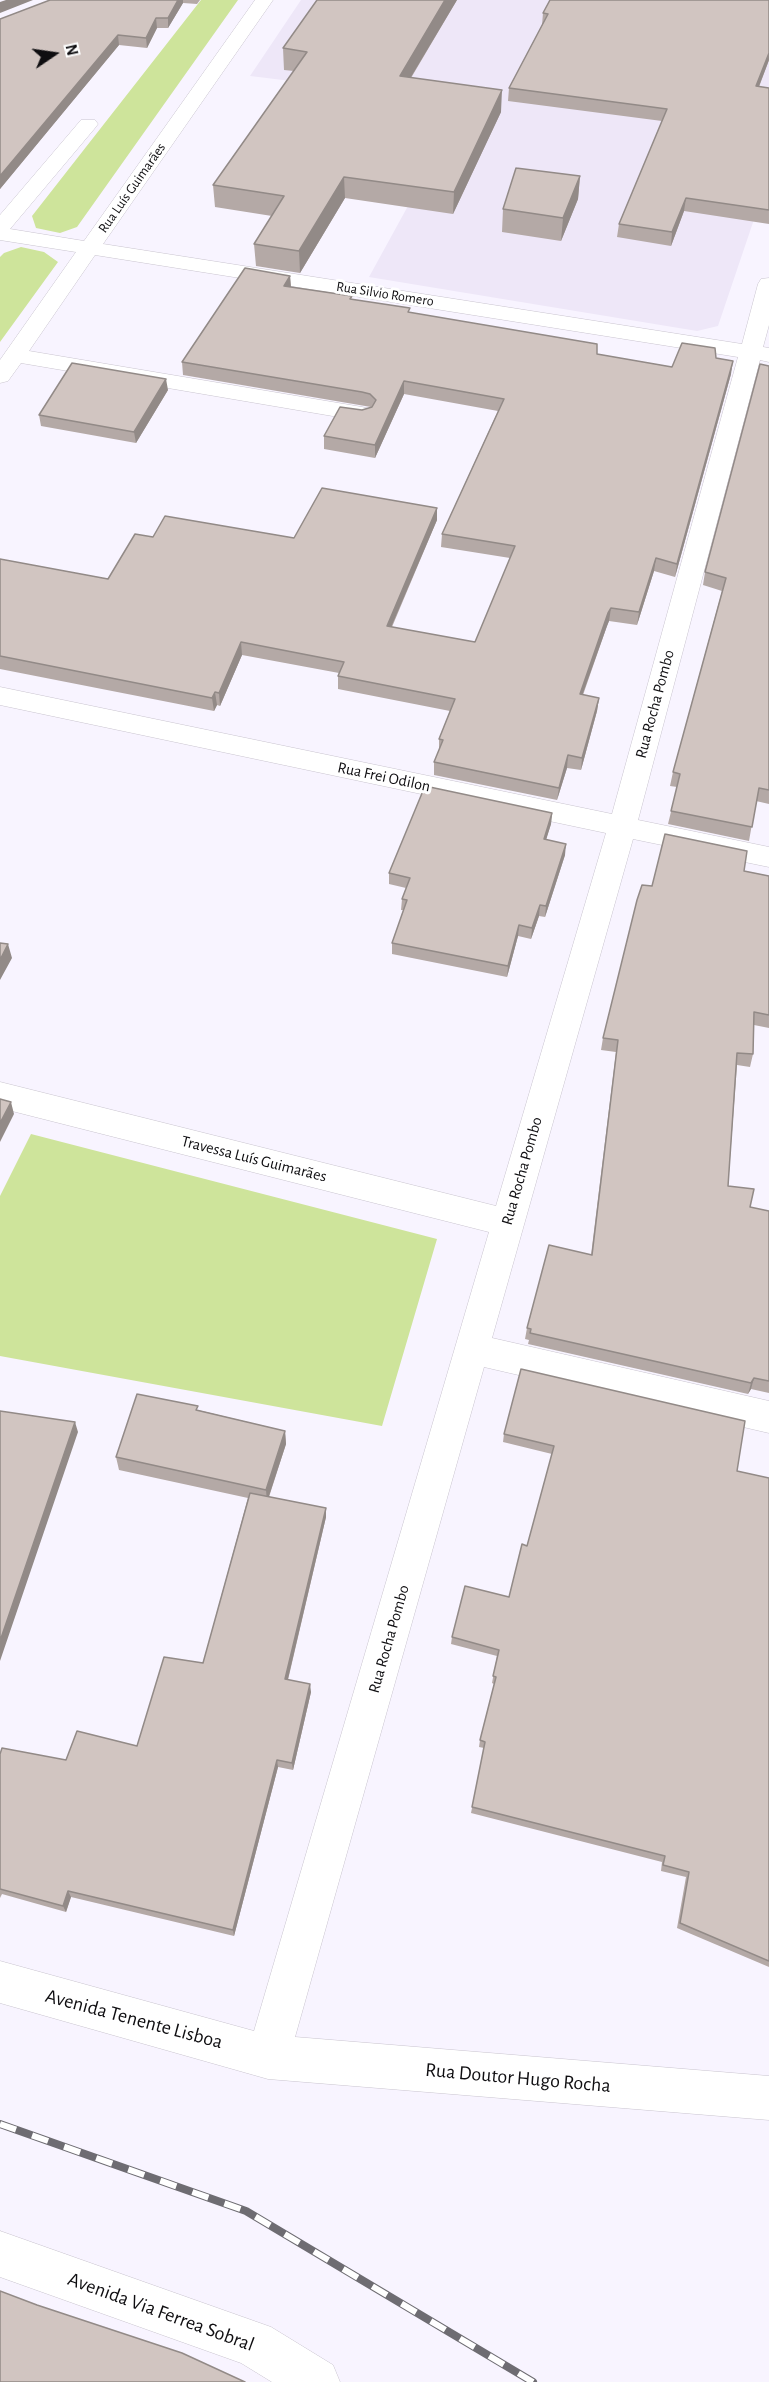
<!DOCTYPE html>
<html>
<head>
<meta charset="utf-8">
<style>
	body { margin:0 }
	#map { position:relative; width:769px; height:2382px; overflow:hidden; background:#f8f4ff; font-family:"Alegreya Sans",sans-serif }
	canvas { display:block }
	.north { position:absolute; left:24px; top:24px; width:60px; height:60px; -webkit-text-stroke:4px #fff; paint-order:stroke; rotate:77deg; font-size:16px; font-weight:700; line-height:24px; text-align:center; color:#0f0e11 }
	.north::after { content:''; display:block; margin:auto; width:21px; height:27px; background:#0f0e11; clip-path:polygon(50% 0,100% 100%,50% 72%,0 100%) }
</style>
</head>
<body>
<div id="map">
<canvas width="769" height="2382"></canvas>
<div class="north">N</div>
</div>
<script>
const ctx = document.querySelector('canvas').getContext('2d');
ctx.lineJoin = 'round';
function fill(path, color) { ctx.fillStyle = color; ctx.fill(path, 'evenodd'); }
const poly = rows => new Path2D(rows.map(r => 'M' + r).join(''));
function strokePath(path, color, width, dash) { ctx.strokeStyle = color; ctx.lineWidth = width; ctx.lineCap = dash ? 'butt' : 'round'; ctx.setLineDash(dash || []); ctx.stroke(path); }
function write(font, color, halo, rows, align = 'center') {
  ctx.font = font + ' "Alegreya Sans",sans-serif'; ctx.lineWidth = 6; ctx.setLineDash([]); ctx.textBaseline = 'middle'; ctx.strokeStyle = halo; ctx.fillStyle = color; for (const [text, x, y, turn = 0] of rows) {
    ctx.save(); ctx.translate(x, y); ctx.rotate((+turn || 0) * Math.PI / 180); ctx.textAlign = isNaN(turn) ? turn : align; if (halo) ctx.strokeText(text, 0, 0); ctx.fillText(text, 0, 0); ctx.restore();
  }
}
const built = poly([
	[301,0,769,0,769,175,718,326,697,331,369,277,465,102,250,76]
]);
const green = poly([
	[201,0,238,0,77,227,60,233,36,228,32,216],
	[21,247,44,252,58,262,0,342,0,257,4,253],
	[31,1134,437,1239,382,1426,0,1356,0,1196]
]);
const minor = poly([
	[255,0,273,0,103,244,742,344,758,284,761,279,769,278,769,325,763,347,769,348,769,362,760,360,638,820,769,847,769,867,633,839,492,1338,769,1401,769,1433,484,1367,295,2037,769,2076,769,2120,268,2079,0,2003,0,1961,254,2031,489,1232,0,1108,0,1082,496,1206,606,833,0,705,0,687,612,814,738,357,95,255,29,351,362,407,370,409,374,414,370,419,362,421,21,363,8,381,0,383,0,360,76,252,0,240,0,215,81,120,95,120,98,124,95,128,10,229,84,241,255,0],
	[0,2231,271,2327,333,2365,340,2382,272,2382,241,2363,0,2277,0,2231]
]);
const rail = poly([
	[0,2124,246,2211,533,2382]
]);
const wall = poly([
	[50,0,200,0,197,4,183,3,168,28,157,28,147,48,119,45,0,189,0,19],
	[457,0,411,78,501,112,453,214,345,198,300,273,256,266,254,244,272,216,215,207,213,185,294,71,284,70,283,48],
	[769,0,769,60,759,87,769,88,769,224,684,211,671,246,617,237,619,224,662,121,508,101,509,88,542,25,543,13],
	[580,176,578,199,561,241,502,232,503,209],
	[290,276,291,288,352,300,597,354,672,367,716,358,731,374,675,577,654,571,637,625,609,621,607,626,583,695,599,698,597,711,581,770,567,768,557,800,434,775,434,762,439,750,439,739,450,711,338,689,338,676,339,673,242,655,220,706,217,705,214,711,0,669,0,670,0,559,108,579,153,537,294,538,437,520,392,627,475,642,510,558,441,547,442,534,498,411,404,394,375,458,324,449,324,436,362,410,371,408,371,407,183,375,182,362],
	[769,366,769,804,756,801,749,841,668,824,677,787,670,786,673,772,722,591,703,585,705,572],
	[168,390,136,443,41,426,39,415],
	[552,813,551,824,546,839,565,855,545,917,539,916,531,939,518,936,507,977,392,954,392,943,404,910,401,910,402,899,406,888,389,884,389,873],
	[744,871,769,876,769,1028,754,1025,753,1054,750,1067,737,1065,728,1186,750,1207,769,1211,769,1393,751,1389,748,1394,528,1344,529,1340,525,1339,527,1328,591,1255,616,1052,601,1050,603,1038,652,886],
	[198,1410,285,1431,286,1444,269,1497,326,1508,326,1517,288,1680,311,1692,293,1770,278,1767,234,1936,71,1897,66,1912,2,1894,0,1898,0,1754,66,1760,137,1746,203,1663,248,1498,119,1470,116,1457],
	[504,1434,737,1471,769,1478,769,1967,677,1928,686,1877,661,1871,662,1862,471,1813,484,1748,479,1747,480,1740,494,1684,492,1683,497,1656,451,1644,452,1637,509,1597,527,1546,552,1454,503,1442]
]);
const shadedWall = poly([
	[6,0,33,0,0,13,0,2],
	[178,0,183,0,183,3,168,28,168,18],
	[445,0,457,0,399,97,400,76],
	[156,18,157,28,147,48,146,38],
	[118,35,119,45,0,189,0,176],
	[769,53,769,60,754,99,756,86],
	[502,90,501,112,453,214,454,192],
	[580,176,578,199,561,241,563,218],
	[344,177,345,198,300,273,299,251],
	[686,198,684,211,671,246,672,232],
	[290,276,291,288,284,286],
	[733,361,731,374,675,577,677,564],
	[166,379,168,390,136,443,134,432],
	[404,381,404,394,375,458,375,445],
	[437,508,437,520,386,639,387,626],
	[656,558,654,571,637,625,639,612],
	[611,608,609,621,607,626,578,707,580,694,608,613],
	[241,642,242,655,220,706,219,693],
	[215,692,217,705,214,711,212,698],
	[599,698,597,711,581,770,582,758],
	[568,755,567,768,557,800,559,788],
	[552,813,551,824,543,850,544,839],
	[566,844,565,855,545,917,546,906],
	[540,905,539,916,531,939,532,928],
	[519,925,518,936,507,977,508,966],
	[8,944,12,958,0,980,0,960],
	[11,1102,14,1114,0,1142,0,1123],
	[754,1378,751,1389,748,1394,751,1383],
	[75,1422,78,1432,0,1661,0,1641],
	[285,1431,286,1444,267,1502,266,1490],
	[326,1508,326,1517,286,1687,285,1679],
	[310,1684,311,1692,293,1770,292,1763],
	[277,1760,278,1767,234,1936,233,1930],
	[68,1891,71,1897,66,1912,63,1906]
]);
const building = poly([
	[50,0,178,0,168,18,156,18,146,38,118,35,0,176,0,19,50,0],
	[317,0,445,0,400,76,502,90,454,192,344,177,299,251,254,244,284,196,213,185,307,52,283,48,317,0],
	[550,0,769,0,769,53,756,86,769,88,769,210,686,198,672,232,619,224,667,109,509,88,548,14,543,13,550,0],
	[516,168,580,176,563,218,503,209,516,168],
	[245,268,290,276,284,286,352,296,350,299,410,308,408,312,597,344,597,354,672,367,682,343,715,348,716,358,733,361,677,564,656,558,639,612,611,608,608,613,580,694,599,698,582,758,568,755,559,788,434,762,443,740,439,739,455,699,338,676,344,662,241,642,219,693,215,692,212,698,0,656,0,559,108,579,135,534,153,537,165,516,294,538,322,488,437,508,387,626,475,642,515,546,442,534,504,399,404,381,375,445,324,436,340,407,362,410,372,407,376,400,370,394,362,392,182,362,245,268],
	[72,363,166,379,134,432,39,415,72,363],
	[760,364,769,366,769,790,759,788,752,827,671,811,680,774,673,772,726,578,705,572,760,364],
	[425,786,552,813,544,839,566,844,546,906,540,905,532,928,519,925,508,966,392,943,407,900,402,899,410,878,389,873,425,786],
	[665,834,747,851,744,871,769,876,769,1015,754,1012,753,1054,737,1053,728,1186,754,1189,750,1207,769,1211,769,1381,754,1378,751,1383,530,1333,531,1329,527,1328,549,1245,592,1255,618,1040,603,1038,637,900,642,885,652,886,665,834],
	[0,943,8,944,0,960,0,943],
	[0,1099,11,1102,0,1123,0,1099],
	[521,1369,745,1421,737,1471,769,1478,769,1961,680,1923,689,1872,663,1865,665,1856,472,1807,485,1742,480,1740,496,1677,493,1676,499,1650,452,1637,465,1586,509,1597,522,1544,527,1546,554,1446,504,1434,521,1369],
	[137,1394,198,1406,196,1410,285,1431,266,1490,116,1457,137,1394],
	[0,1411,75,1422,0,1641,0,1411],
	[250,1493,326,1508,285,1679,310,1684,292,1763,277,1760,233,1930,68,1891,63,1906,0,1889,0,1754,2,1748,66,1760,77,1731,137,1746,164,1657,203,1663,250,1493],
	[0,2291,37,2305,182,2353,245,2382,0,2382,0,2291]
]);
const farStreetnames = [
	["Rua Luís Guimarães",132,188,-55],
	["Rua Silvio Romero",385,294,9]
];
const streetNames = [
	["Rua Rocha Pombo",655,704,-75],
	["Rua Frei Odilon",384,777,12],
	["Travessa Luís Guimarães",254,1159,14],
	["Rua Rocha Pombo",522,1171,-74],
	["Rua Rocha Pombo",389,1639,-74]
];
const nearStreetnames = [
	["Avenida Tenente Lisboa",134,2019,15],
	["Rua Doutor Hugo Rocha",518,2078,5],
	["Avenida Via Ferrea Sobral",161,2312,20]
];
fill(built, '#eee7f8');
fill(green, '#cee49b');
strokePath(minor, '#c9c4cf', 1);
fill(minor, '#fff');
strokePath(rail, '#6e6c72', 8);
strokePath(rail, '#fff', 6, [17]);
fill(wall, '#b4a9a6');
fill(shadedWall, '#928a87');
fill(building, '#d1c5c1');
strokePath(building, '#928a87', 1.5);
write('14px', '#0f0e11', '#fff', farStreetnames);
write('16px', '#0f0e11', '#fff', streetNames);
write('20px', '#0f0e11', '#fff', nearStreetnames);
</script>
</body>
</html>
